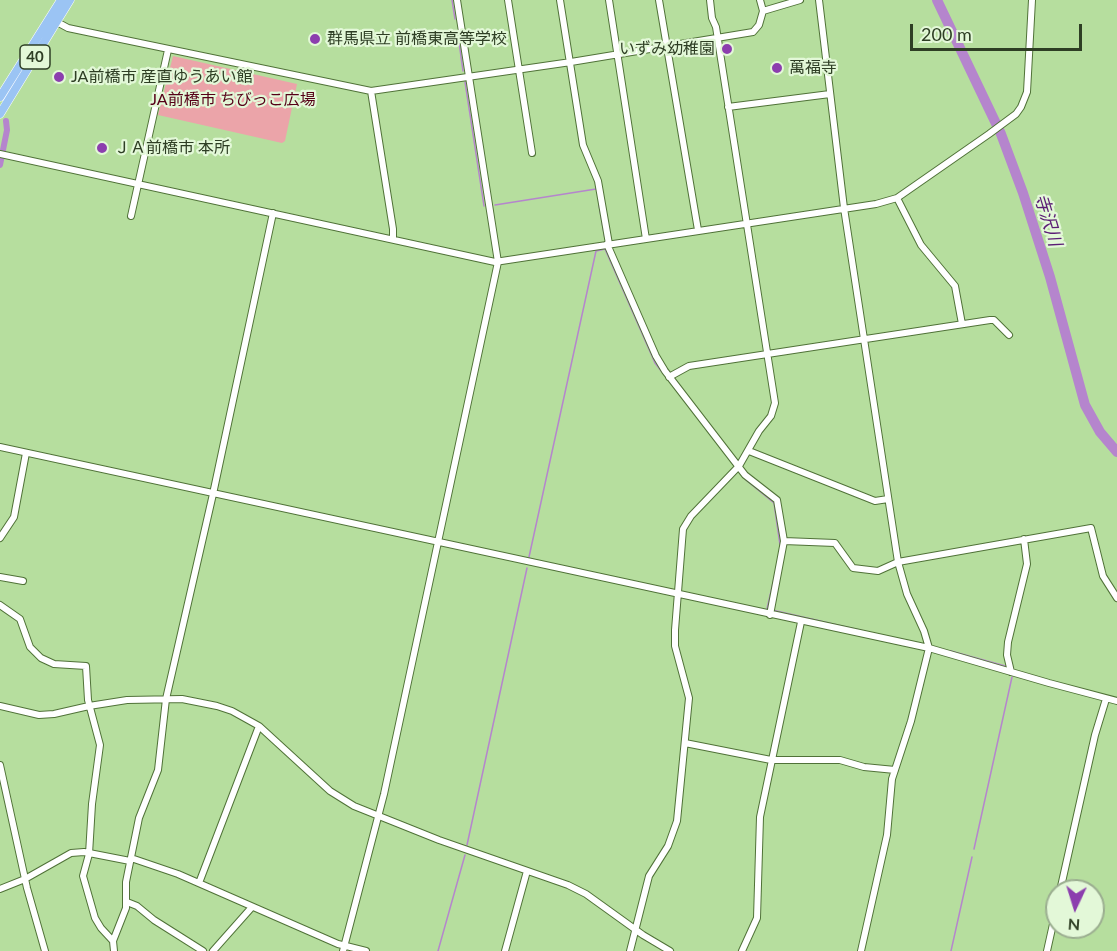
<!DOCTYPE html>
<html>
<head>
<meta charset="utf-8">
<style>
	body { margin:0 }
	#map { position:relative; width:1117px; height:951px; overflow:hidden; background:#b6de9e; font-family:Lato,sans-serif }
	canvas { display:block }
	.north { position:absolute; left:1045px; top:879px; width:60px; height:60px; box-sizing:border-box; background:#e3f8d8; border:2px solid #9bae90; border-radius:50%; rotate:184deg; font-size:16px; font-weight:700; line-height:24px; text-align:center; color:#2e3e24 }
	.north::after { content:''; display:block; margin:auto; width:21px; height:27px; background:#8c3eae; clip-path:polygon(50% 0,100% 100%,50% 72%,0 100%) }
	.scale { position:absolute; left:910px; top:24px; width:172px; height:27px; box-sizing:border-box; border:3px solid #2e3e24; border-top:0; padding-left:8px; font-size:18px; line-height:21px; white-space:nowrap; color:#2e3e24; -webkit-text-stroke:4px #e3f8d8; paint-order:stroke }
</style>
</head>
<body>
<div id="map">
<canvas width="1117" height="951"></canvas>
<div class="north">N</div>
<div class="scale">200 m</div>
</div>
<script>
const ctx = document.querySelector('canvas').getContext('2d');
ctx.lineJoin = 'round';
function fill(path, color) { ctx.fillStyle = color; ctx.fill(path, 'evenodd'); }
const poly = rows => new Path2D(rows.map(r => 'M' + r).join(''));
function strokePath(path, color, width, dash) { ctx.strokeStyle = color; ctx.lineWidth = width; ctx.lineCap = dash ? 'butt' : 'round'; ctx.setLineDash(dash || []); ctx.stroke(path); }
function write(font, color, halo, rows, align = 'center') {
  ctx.font = font + ' Lato,"Noto Sans JP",sans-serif'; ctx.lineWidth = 4.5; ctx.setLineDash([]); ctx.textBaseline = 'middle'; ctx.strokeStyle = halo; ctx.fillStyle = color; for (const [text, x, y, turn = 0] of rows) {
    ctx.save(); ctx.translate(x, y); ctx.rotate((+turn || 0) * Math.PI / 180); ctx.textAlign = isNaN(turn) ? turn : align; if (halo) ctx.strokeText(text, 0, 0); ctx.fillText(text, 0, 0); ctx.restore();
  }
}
const green = poly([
	[173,56,297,84,285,141,282,143,158,115]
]);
const stream = poly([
	[452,0,455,19],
	[458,35,463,71],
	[465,82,484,206],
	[495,205,596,189],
	[599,205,605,239],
	[746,480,774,503,780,545],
	[529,557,596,251,605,249,655,363,662,372],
	[767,609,777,565],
	[772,610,864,631],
	[951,651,1005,666],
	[467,845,527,568],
	[974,849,1012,677],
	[438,951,465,855],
	[951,951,972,857]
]);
const canal = poly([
	[0,165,7,130,6,121]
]);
const river = poly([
	[937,0,1001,134,1023,193,1050,277,1085,405,1100,432,1117,452]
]);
const minor = poly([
	[508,0,532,153],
	[560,0,583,145,598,181,609,244],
	[609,0,646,239],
	[659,0,698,230],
	[819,0,844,208,898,562,907,594,924,631,929,648,911,721,892,779,887,835,861,951],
	[763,11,800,0],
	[55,21,68,28,111,37,371,91,571,62,753,32,759,25,763,11,760,0],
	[371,91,393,229,393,239],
	[728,107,830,94],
	[0,154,495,262,876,204,897,198,989,134,1016,114,1021,107,1027,92,1032,0],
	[897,198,921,245,955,286,962,324],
	[131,216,168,50],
	[607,244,656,356,665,371,745,475,777,500,784,541,770,615],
	[669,377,689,366,990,320,994,320,1009,335],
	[0,447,929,648,1049,683,1117,701],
	[749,451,875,501,888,499],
	[0,538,14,517,26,453],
	[784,541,835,543,853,568,878,571,898,562,1091,528,1103,576,1117,598],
	[0,577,23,581],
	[0,605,20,619,30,647,41,658,54,664,86,666,88,700,100,745,92,804,89,854,83,876,95,918,101,928,113,941],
	[1011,672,1007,655,1008,642,1027,564,1024,539],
	[0,706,39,715,54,714,89,706,127,700,182,699,217,706,232,711,259,726,330,791,354,806,439,840,568,885,586,894,643,935,670,951],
	[685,743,771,760,840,760,864,767,895,770],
	[0,765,27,888,45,951],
	[131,858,178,874,338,944,366,951],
	[199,883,259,726],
	[0,889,25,879,71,853,84,852,130,861],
	[1060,891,1095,735,1106,699],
	[127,902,137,906,154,920,203,951],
	[114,951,113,941,126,908,126,882,139,818,158,770,166,699,213,494,273,213],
	[213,951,252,907],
	[343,951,384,794,498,262,457,0],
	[505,951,527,871],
	[630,951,649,876,668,846,677,821,689,698,675,646,675,630,683,529,691,516,739,466,759,431,771,416,775,403,716,27,712,18,710,0],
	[742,951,757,918,760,817,801,622],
	[1047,951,1057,906]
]);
const major = poly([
	[0,97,61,0],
	[0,114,70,0]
]);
const markers = [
	[315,39,6,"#8c3eae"],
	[727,49,6,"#8c3eae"],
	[777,68,6,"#8c3eae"],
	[59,77,6,"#8c3eae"],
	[102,148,6,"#8c3eae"]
];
const shields = [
	[35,57,30]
];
const shieldNames = [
	["40",35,57]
];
const poiNames = [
	["群馬県立 前橋東高等学校",327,39],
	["いずみ幼稚園",715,49,"right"],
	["萬福寺",789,68],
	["JA前橋市 産直ゆうあい館",71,77],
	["ＪＡ前橋市 本所",114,148]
];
const parkNames = [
	["JA前橋市 ちびっこ広場",233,100]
];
const waterNames = [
	["寺沢川",1048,220,73]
];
fill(green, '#eba4a9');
strokePath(stream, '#b585cd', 1.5);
strokePath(canal, '#b585cd', 6);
strokePath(river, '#b585cd', 10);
strokePath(minor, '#507238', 8);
strokePath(major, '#fff', 9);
strokePath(minor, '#fff', 6);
strokePath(major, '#9bc4f4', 8);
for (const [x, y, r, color] of markers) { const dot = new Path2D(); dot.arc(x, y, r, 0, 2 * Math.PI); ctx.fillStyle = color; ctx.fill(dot); strokePath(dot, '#e3f8d8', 2); }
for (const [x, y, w] of shields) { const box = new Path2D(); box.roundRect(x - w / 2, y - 12, w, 24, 4.5); ctx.fillStyle = '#e3f8d8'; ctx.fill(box); strokePath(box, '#2e3e24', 1.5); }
write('bold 15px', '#2e3e24', null, shieldNames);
write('16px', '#2e3e24', '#e3f8d8', poiNames, 'left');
write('16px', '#560018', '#e3f8d8', parkNames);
write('italic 18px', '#5b1e75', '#e3f8d8', waterNames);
</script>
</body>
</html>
